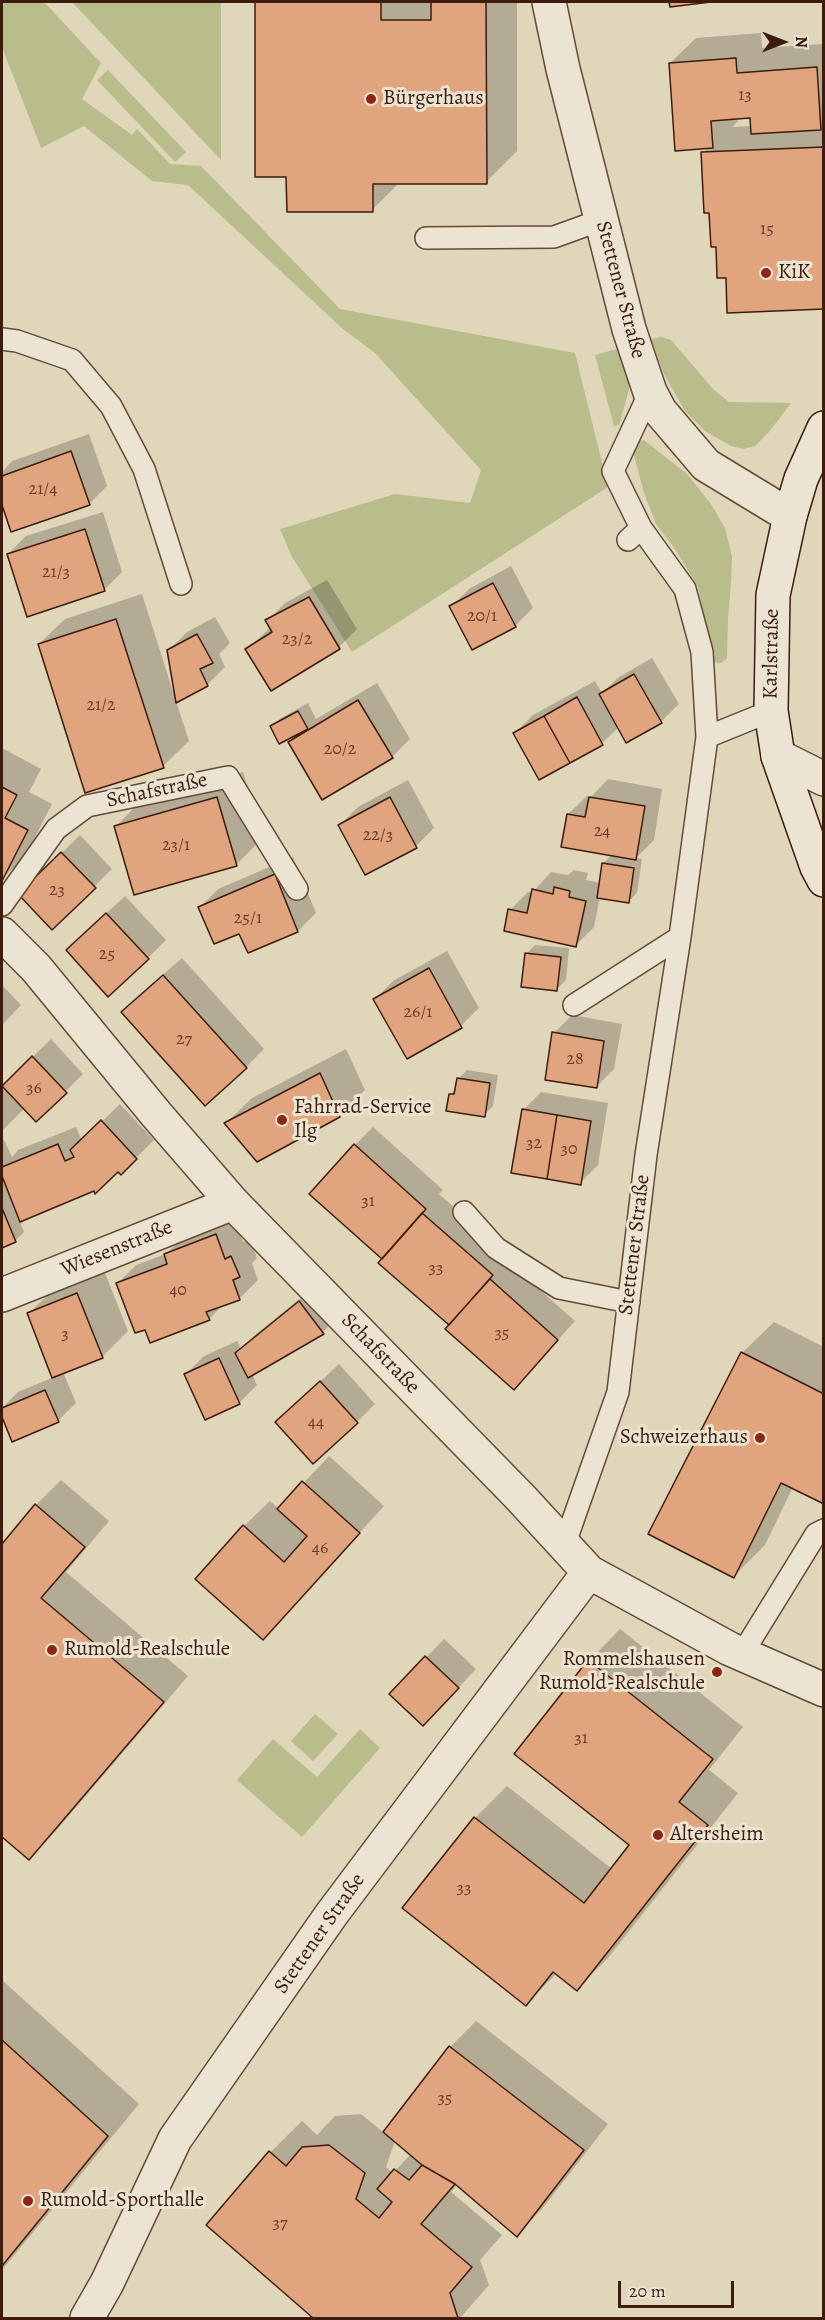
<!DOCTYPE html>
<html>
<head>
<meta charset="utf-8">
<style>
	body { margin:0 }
	#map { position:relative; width:825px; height:2320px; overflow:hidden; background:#e0d6b9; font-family:Alegreya,serif }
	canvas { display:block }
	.frame { position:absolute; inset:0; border:3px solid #3d1c0d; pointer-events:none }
	.north { position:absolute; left:753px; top:12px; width:60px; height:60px; -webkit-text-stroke:4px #ebe4d2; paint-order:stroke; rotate:90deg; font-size:16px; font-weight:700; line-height:24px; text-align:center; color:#3d1c0d }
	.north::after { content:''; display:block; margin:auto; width:21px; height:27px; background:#3d1c0d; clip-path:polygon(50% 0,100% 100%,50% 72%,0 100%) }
	.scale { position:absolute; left:618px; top:2281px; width:116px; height:27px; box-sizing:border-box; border:3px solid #3d1c0d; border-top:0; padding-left:8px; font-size:18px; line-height:21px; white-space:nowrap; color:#3d1c0d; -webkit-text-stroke:4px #ebe4d2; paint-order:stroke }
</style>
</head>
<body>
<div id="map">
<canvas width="825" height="2320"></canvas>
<div class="frame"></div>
<div class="north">N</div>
<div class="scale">20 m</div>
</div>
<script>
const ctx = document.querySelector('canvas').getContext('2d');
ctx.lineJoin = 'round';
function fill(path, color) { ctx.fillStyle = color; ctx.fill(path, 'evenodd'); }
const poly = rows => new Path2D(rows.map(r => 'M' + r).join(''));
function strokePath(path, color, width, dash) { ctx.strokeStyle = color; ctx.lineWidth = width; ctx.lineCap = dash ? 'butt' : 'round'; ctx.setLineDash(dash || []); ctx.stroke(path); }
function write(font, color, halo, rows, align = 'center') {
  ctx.font = font + ' Alegreya,serif'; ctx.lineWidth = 6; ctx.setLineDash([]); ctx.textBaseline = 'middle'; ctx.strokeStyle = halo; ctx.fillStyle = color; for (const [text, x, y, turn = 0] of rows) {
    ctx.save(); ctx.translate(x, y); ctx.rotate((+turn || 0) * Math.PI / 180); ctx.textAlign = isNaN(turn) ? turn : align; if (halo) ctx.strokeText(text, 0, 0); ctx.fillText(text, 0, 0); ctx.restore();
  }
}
const green = poly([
	[2,2,44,2,101,63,82,99,132,135,137,129,170,164,201,166,340,309,575,353,608,487,352,652,291,555,280,529,395,494,470,503,481,470,375,353,343,329,188,185,152,181,84,126,41,148,2,47],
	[73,2,221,2,221,160,73,3],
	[108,70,186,152,175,162,97,80],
	[661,337,671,340,714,390,729,402,791,403,769,432,755,446,744,449,731,446,705,431,685,411,664,374,651,339],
	[621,348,630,386,619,425,614,426,595,355],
	[644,440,687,474,711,504,725,528,732,557,731,583,728,618,727,658,721,663,714,662,698,587,677,552,656,524,644,493,633,452,637,441],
	[315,1714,338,1734,313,1761,291,1741],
	[360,1729,380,1748,302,1837,237,1780,273,1739,317,1777]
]);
const shadow = poly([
	[256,2,517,2,517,151,486,182,399,183,372,210,288,176,257,176],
	[761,33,762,48,824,44,824,307,727,276,717,245,703,153,709,147,670,63,696,38],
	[751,117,752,126,732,127,738,121,738,118],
	[89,434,107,486,89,504,12,530,2,500,2,472,12,461],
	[103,512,122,572,104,590,8,554,26,536],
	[511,566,533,608,515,626,451,607,469,589],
	[327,580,357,629,339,647,271,689,247,649,271,627,267,621,285,603],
	[142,594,175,698,177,697,169,650,187,632,215,617,230,643,219,654,225,667,207,685,176,701,189,741,163,766,39,644,65,619],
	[652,658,679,704,661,722,619,727,602,743,540,778,515,733,533,715,595,681,602,693,619,677],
	[377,683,410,739,392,757,289,742,299,733,272,727,281,718,308,703,316,719],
	[2,748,41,769,29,792,52,804,26,855,2,879],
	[243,772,262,839,236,865,116,826,141,801],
	[608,779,662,789,654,840,636,858,642,859,637,893,628,902,600,897,594,927,576,945,510,910,528,892,532,893,551,872,568,875,574,870,588,873,586,880,601,883,603,863,613,854,568,814,587,796,591,797],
	[408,780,434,828,416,846,340,825,358,807],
	[80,835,112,869,52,928,20,894],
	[293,857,316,913,298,931,248,951,240,932,200,907,218,889],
	[125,896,166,940,148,958,86,932],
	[535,945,569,948,566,980,557,989,526,954],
	[447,951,479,1008,461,1026,407,1057,375,999,393,981],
	[182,958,264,1049,246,1067,141,994],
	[2,985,21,1005,2,1025],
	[572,1015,622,1024,614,1069,596,1087,554,1033],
	[51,1039,83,1074,65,1092,25,1108,2,1131,2,1087],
	[346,1049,365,1090,339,1116,226,1123,252,1098],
	[467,1070,498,1075,493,1106,484,1115,451,1094,456,1089,458,1079],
	[541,1092,608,1103,598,1165,580,1183,523,1110],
	[120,1104,154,1140,121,1173,118,1170,94,1190,29,1216,21,1224,24,1232,15,1241,2,1247,2,1141,4,1140,12,1157,18,1150,76,1127,82,1141],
	[373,1127,443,1190,439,1194,510,1256,506,1260,575,1321,514,1388,384,1259,355,1145],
	[234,1217,243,1242,250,1239,257,1258,252,1263,258,1280,240,1298,224,1304,209,1319,146,1328,118,1283,136,1265,166,1254,184,1236],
	[103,1268,128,1331,102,1357,63,1372,76,1403,58,1421,13,1440,2,1413,2,1408,18,1392,54,1377,29,1313,55,1288],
	[318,1284,341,1314,323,1332,252,1374,257,1385,239,1403,186,1374,204,1356,237,1341,241,1349,255,1335],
	[774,1322,824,1347,824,1502,793,1487,765,1545,734,1576,742,1353],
	[339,1364,375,1404,357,1422,277,1422],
	[329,1456,384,1506,263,1638,244,1526,270,1501,279,1509],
	[61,1480,109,1521,66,1572,188,1676,54,1833,29,1858,2,1835,2,1546,36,1505],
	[620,1629,743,1727,709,1770,738,1793,608,1958,577,1989,557,1973,526,2004,404,1908,475,1818,507,1786,612,1869,631,1845,516,1753,589,1661],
	[444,1639,476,1669,441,1706,391,1694],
	[2,1980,139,2104,2,2270],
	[476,2021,608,2124,542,2209,517,2234,458,2184,451,2192,502,2235,480,2260,489,2285,460,2318,315,2318,208,2225,271,2152,302,2121,317,2135,335,2116,361,2114,384,2133,450,2047],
	[395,2141,411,2154,393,2173,386,2167]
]);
const building = poly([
	[255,2,381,2,381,20,431,20,431,2,486,2,487,184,373,184,373,212,287,212,286,177,255,177,255,2],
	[669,2,711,2,670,7,669,2],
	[736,58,737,73,817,67,821,130,751,134,750,118,711,121,713,148,675,151,669,63,736,58],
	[824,147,824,309,727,313,726,278,717,278,716,247,711,247,709,213,704,213,701,152,824,147],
	[71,451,90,505,11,532,2,505,2,476,71,451],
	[85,529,105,591,27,617,7,554,85,529],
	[493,583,516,627,472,650,449,606,493,583],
	[309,597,340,649,271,691,245,649,272,632,265,620,309,597],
	[116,619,164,768,85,793,38,644,116,619],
	[197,634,213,663,200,669,208,686,176,703,167,650,197,634],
	[634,674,662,723,626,743,599,694,634,674],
	[577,697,603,745,570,763,544,716,577,697],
	[358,700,393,758,322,800,288,742,358,700],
	[298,711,308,729,279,744,270,726,298,711],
	[544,716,570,763,539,780,513,733,544,716],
	[2,787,17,795,5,818,28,830,2,881,2,787],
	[217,797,237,866,134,895,114,826,217,797],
	[390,797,417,848,365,875,338,825,390,797],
	[589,797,645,806,636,860,561,847,567,814,585,817,589,797],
	[61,852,96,888,52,930,18,894,61,852],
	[602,863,634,868,629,903,597,898,602,863],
	[275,874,298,932,248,953,239,934,214,944,198,907,275,874],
	[554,887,570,891,569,897,586,901,576,947,504,931,508,909,527,913,532,889,553,894,554,887],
	[106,913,149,959,108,997,66,950,106,913],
	[525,953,561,957,557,991,521,987,525,953],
	[429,968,462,1028,407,1059,373,999,429,968],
	[163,975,247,1068,205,1106,121,1012,163,975],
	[552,1032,604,1041,597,1088,545,1080,552,1032],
	[32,1056,67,1093,36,1122,2,1086,32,1056],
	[320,1073,340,1117,257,1162,224,1123,320,1073],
	[457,1078,490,1083,485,1117,446,1111,449,1094,454,1094,457,1078],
	[522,1109,557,1115,547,1179,511,1173,522,1109],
	[557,1115,591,1121,581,1185,547,1179,557,1115],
	[101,1120,137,1159,121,1175,118,1172,95,1194,94,1191,20,1222,2,1176,2,1167,58,1144,65,1161,74,1157,70,1150,101,1120],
	[354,1144,426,1209,382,1259,309,1194,354,1144],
	[2,1208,16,1242,2,1248,2,1208],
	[422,1213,493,1275,449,1325,378,1263,422,1213],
	[216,1234,225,1259,231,1256,240,1277,233,1280,240,1300,206,1312,210,1320,150,1343,145,1330,135,1333,116,1283,167,1264,164,1254,216,1234],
	[490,1279,558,1340,514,1390,445,1329,490,1279],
	[77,1293,103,1358,52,1378,27,1313,77,1293],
	[299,1301,324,1334,248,1378,235,1353,299,1301],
	[741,1352,824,1394,824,1504,781,1483,734,1578,648,1534,741,1352],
	[219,1358,240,1404,205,1420,184,1374,219,1358],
	[320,1381,358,1423,313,1464,275,1422,320,1381],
	[45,1390,59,1422,12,1442,2,1417,2,1408,45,1390],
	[302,1481,360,1533,263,1640,195,1579,243,1525,284,1562,307,1536,277,1509,302,1481],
	[35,1504,85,1547,41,1598,164,1702,29,1860,2,1837,2,1544,35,1504],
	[425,1656,459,1688,423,1726,389,1694,425,1656],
	[588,1660,713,1759,679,1802,708,1825,577,1991,553,1972,526,2006,402,1908,474,1817,584,1903,629,1845,514,1754,588,1660],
	[2,2040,108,2136,2,2266,2,2040],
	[449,2046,584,2150,517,2237,455,2184,422,2165,383,2132,449,2046],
	[329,2145,365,2173,356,2199,379,2218,392,2202,377,2189,394,2169,409,2180,422,2165,455,2184,421,2224,472,2267,450,2293,458,2318,313,2318,206,2225,269,2151,286,2166,302,2147,329,2145]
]);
const service = poly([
	[426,238,554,237,601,220],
	[2,339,17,341,72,360,111,406,144,469,181,584],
	[650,392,613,471,641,528,685,589,702,652,707,737],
	[628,540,641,528],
	[2,905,56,829,87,806,228,777,297,889],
	[574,1005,680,937],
	[464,1212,496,1248,559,1288,629,1302],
	[564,1546,618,1392,646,1155,680,937,707,737,771,711],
	[742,1654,816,1534,824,1530]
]);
const minor = poly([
	[549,2,563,69,629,329,650,392,660,411,706,465,790,516],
	[778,756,824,779],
	[2,934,36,968,156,1114,233,1203,521,1498,589,1572,730,1649,824,1690],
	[2,1295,233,1203],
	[87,2318,107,2283,175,2139,331,1915,589,1572]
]);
const secondary = poly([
	[824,428,801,479,790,516,773,595,771,711,778,756,817,867,824,880]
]);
const markers = [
	[371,99,6,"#8f2418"],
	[766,273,6,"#8f2418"],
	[282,1120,6,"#8f2418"],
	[760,1438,6,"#8f2418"],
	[52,1650,6,"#8f2418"],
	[717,1672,6,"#8f2418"],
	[658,1835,6,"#8f2418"],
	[28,2201,6,"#8f2418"]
];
const numberNames = [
	["13",745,96],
	["15",767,230],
	["21/4",43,490],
	["21/3",56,573],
	["20/1",482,617],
	["23/2",297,640],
	["21/2",101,706],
	["20/2",340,750],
	["24",602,832],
	["22/3",378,836],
	["23/1",176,846],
	["23",57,891],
	["25/1",248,919],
	["25",107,955],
	["26/1",418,1013],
	["27",184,1040],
	["28",575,1060],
	["36",34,1089],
	["32",534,1144],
	["30",569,1150],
	["31",368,1202],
	["33",436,1269],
	["40",178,1291],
	["35",502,1334],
	["3",65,1335],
	["44",316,1423],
	["46",320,1549],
	["31",581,1739],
	["33",464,1889],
	["35",445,2099],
	["37",280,2224]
];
const poiNames = [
	["Bürgerhaus",383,99],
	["KiK",778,273],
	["Fahrrad-Service",294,1108],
	["Ilg",294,1132],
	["Schweizerhaus",748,1438,"right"],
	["Rumold-Realschule",64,1650],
	["Rommelshausen",705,1660,"right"],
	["Rumold-Realschule",705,1684,"right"],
	["Altersheim",670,1835],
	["Rumold-Sporthalle",40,2201]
];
const streetNames = [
	["Stettener Straße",620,290,75],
	["Karlstraße",772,654,-89],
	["Schafstraße",157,791,-12],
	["Stettener Straße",635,1245,-83],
	["Wiesenstraße",117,1249,-22],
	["Schafstraße",380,1354,46],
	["Stettener Straße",320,1934,-55]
];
fill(green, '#b9bc8b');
fill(shadow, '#0003');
fill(building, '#e0a47e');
strokePath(building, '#3d1c0d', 1.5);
strokePath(service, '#664a38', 24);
strokePath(minor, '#664a38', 36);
strokePath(secondary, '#3d1c0d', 36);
strokePath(service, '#ebe4d2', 21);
strokePath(minor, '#ebe4d2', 33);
strokePath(secondary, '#ebe4d2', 33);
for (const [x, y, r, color] of markers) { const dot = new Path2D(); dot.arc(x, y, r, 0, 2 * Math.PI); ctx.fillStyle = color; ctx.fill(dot); strokePath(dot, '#ebe4d2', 2); }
write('18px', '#663e29', null, numberNames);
write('21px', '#3d1c0d', '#ebe4d2', poiNames, 'left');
write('21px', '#3d1c0d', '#ebe4d2', streetNames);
</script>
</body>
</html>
